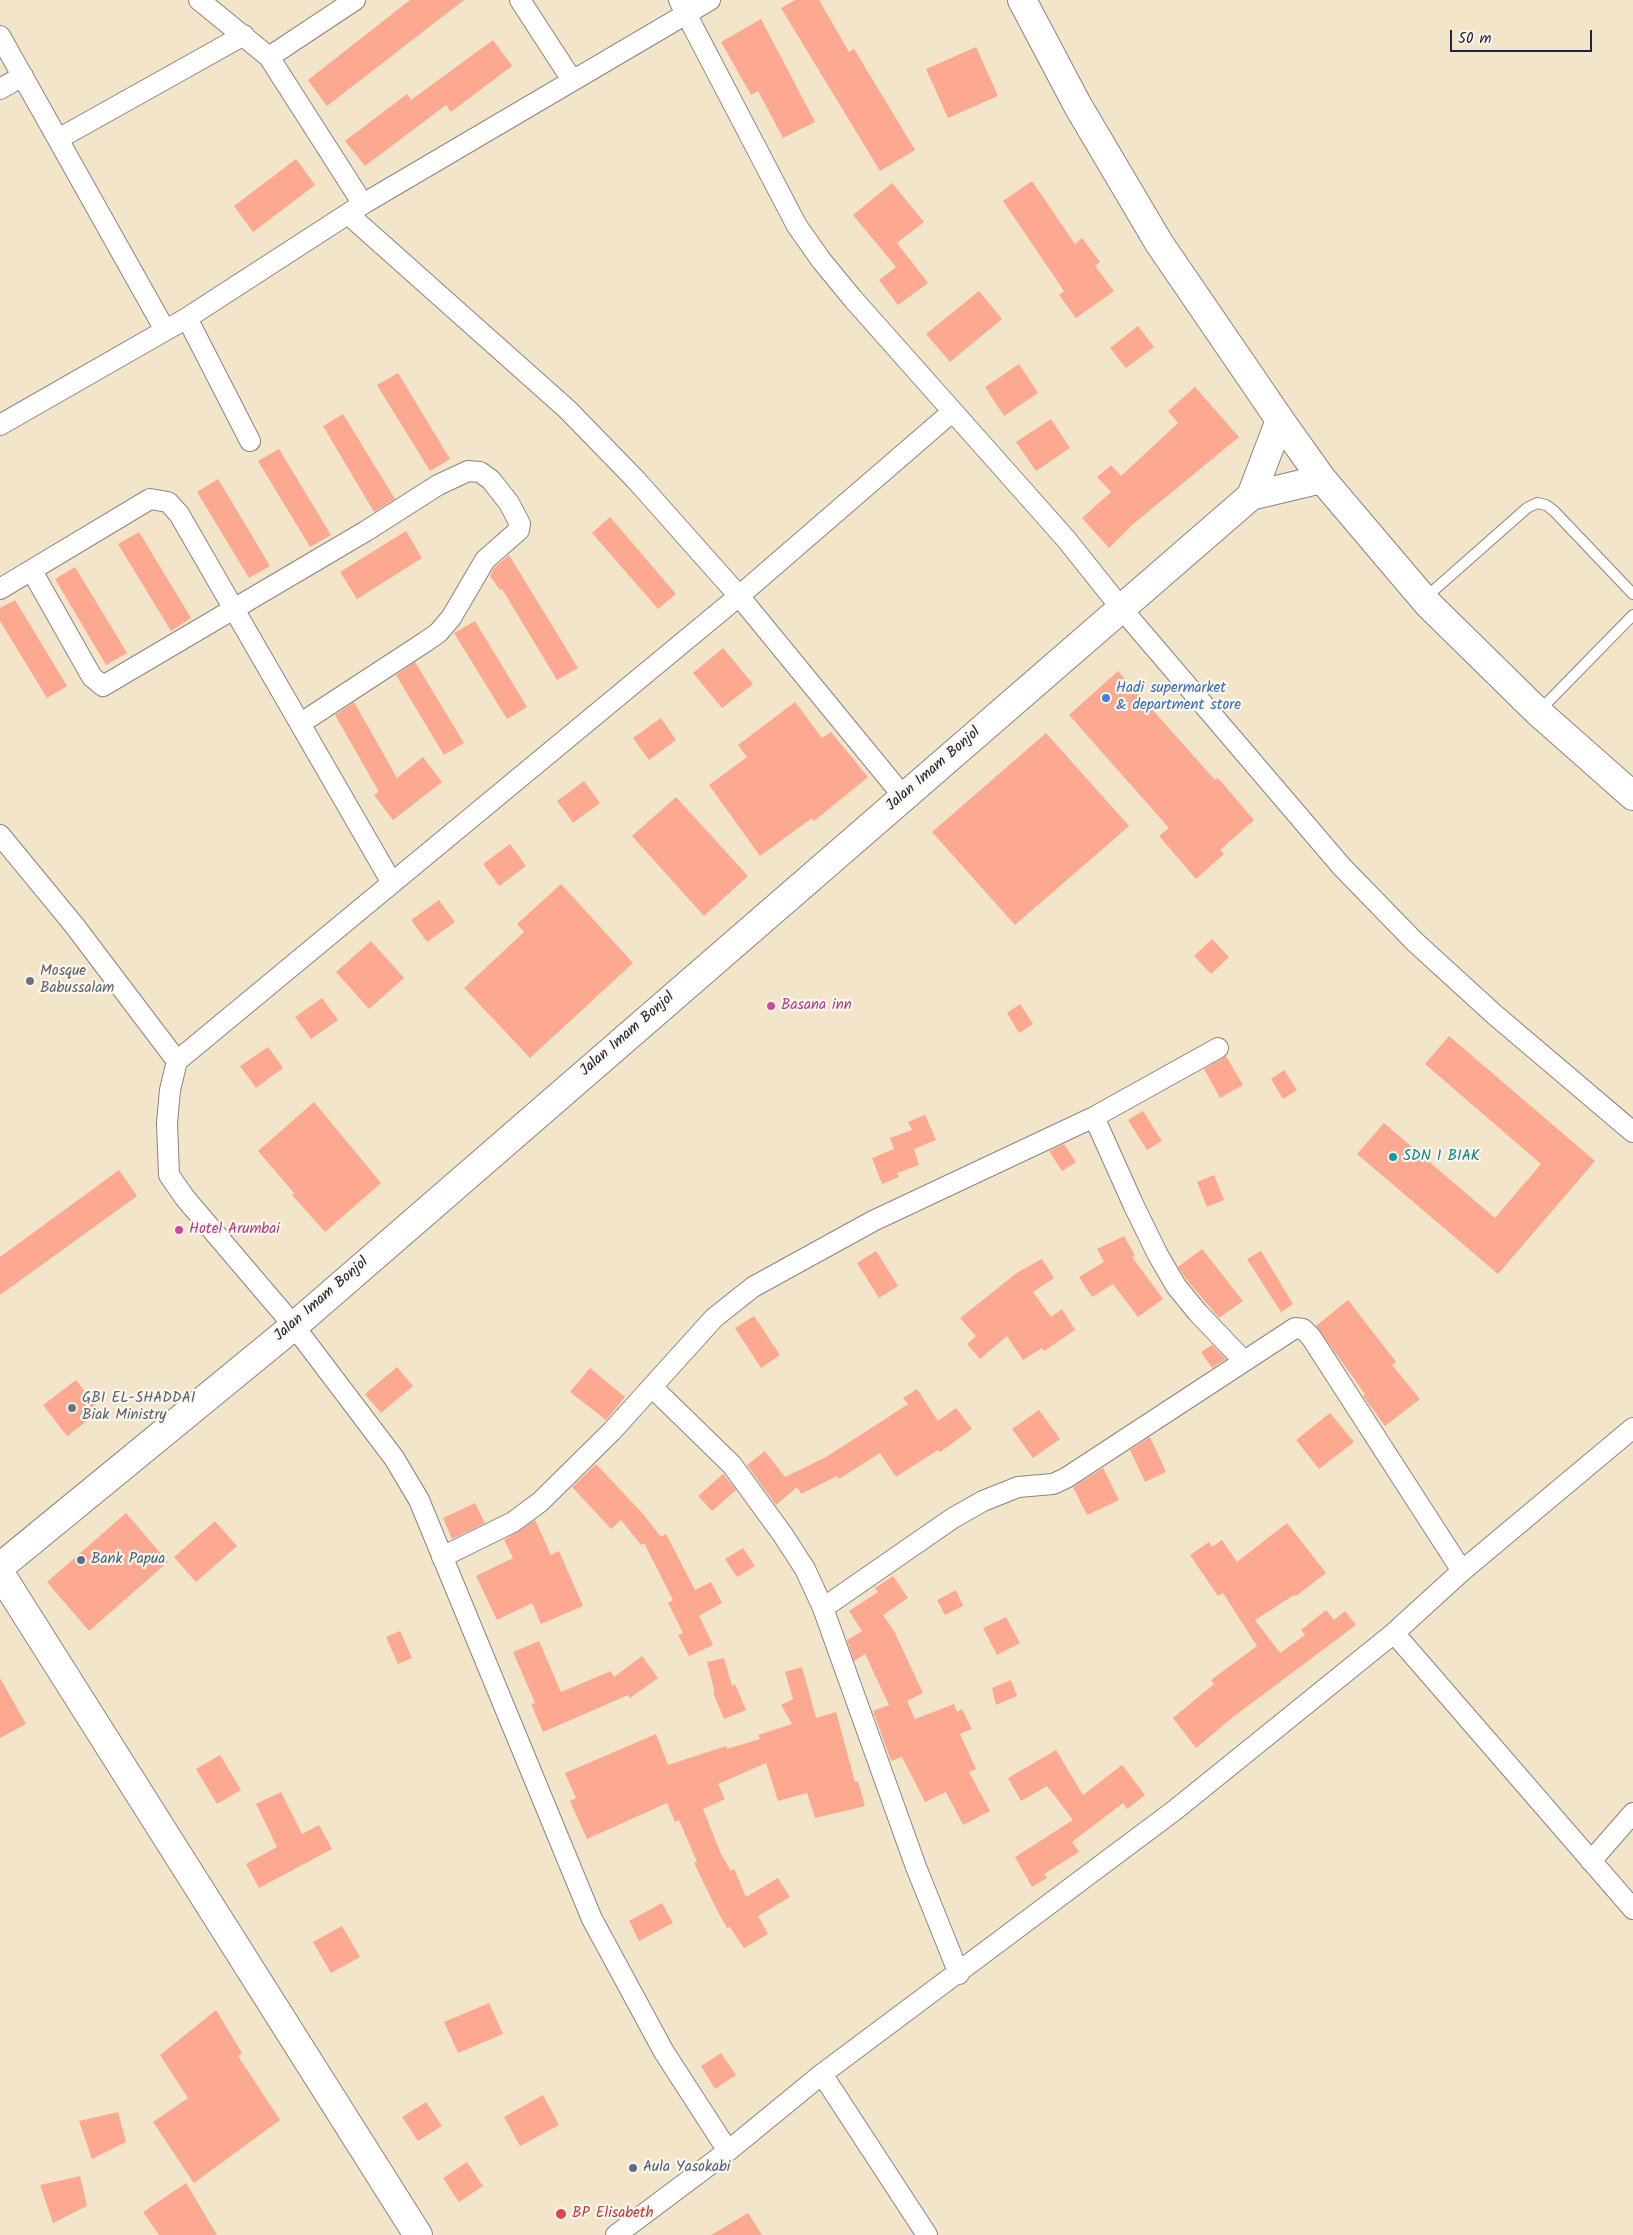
<!DOCTYPE html>
<html>
<head>
<meta charset="utf-8">
<style>
	body { margin:0 }
	#map { position:relative; width:1633px; height:2235px; overflow:hidden; background:#f2e5c9; font-family:Kalam,sans-serif }
	canvas { display:block }
	.scale { position:absolute; left:1450px; top:30px; width:142px; height:22px; box-sizing:border-box; border:2px solid #22223b; border-top:0; padding-left:6px; font-size:15px; line-height:18px; white-space:nowrap; color:#22223b; -webkit-text-stroke:4px #fbf7ec; paint-order:stroke }
</style>
</head>
<body>
<div id="map">
<canvas width="1633" height="2235"></canvas>
<div class="scale">50 m</div>
</div>
<script>
const ctx = document.querySelector('canvas').getContext('2d');
ctx.lineJoin = 'round';
function fill(path, color) { ctx.fillStyle = color; ctx.fill(path, 'evenodd'); }
const poly = rows => new Path2D(rows.map(r => 'M' + r).join(''));
function strokePath(path, color, width, dash) { ctx.strokeStyle = color; ctx.lineWidth = width; ctx.lineCap = dash ? 'butt' : 'round'; ctx.setLineDash(dash || []); ctx.stroke(path); }
function write(font, color, halo, rows, align = 'center') {
  ctx.font = font + ' Kalam,sans-serif'; ctx.lineWidth = 4.5; ctx.setLineDash([]); ctx.textBaseline = 'middle'; ctx.strokeStyle = halo; ctx.fillStyle = color; for (const [text, x, y, turn = 0] of rows) {
    ctx.save(); ctx.translate(x, y); ctx.rotate((+turn || 0) * Math.PI / 180); ctx.textAlign = isNaN(turn) ? turn : align; if (halo) ctx.strokeText(text, 0, 0); ctx.fillText(text, 0, 0); ctx.restore();
  }
}
const building = poly([
	[410,0,464,0,327,106,308,80],
	[795,0,819,0,849,52,854,49,915,150,880,171,781,8],
	[761,19,815,122,783,138,758,91,751,95,721,42],
	[493,40,512,66,451,112,446,105,365,166,345,141,407,94,411,100],
	[976,47,998,96,948,118,926,69],
	[296,159,315,185,253,232,234,206],
	[1032,181,1075,244,1082,238,1100,262,1095,266,1114,291,1076,318,1059,295,1064,291,1003,201],
	[892,183,924,222,897,243,928,283,898,305,879,280,896,267,853,215],
	[979,291,1002,319,950,362,926,334],
	[1138,326,1154,347,1126,368,1110,348],
	[1019,364,1038,393,1004,416,985,387],
	[398,373,450,459,430,471,377,385],
	[1195,387,1239,437,1132,525,1109,548,1082,518,1111,492,1097,477,1111,465,1121,476,1178,423,1168,411],
	[343,414,395,499,374,512,323,426],
	[1051,419,1070,448,1036,471,1016,442],
	[279,449,331,535,310,547,258,461],
	[218,479,270,566,249,578,197,492],
	[610,517,676,594,658,609,592,533],
	[406,531,422,558,357,599,340,572],
	[139,532,191,618,171,631,118,544],
	[509,555,578,668,557,680,502,589,500,590,490,576,494,568],
	[75,567,127,653,106,665,55,579],
	[15,600,67,686,47,698,0,621,0,608],
	[475,621,527,707,507,719,454,633],
	[723,648,753,684,722,708,693,673],
	[415,662,464,743,444,755,396,675],
	[1118,671,1215,780,1218,778,1254,820,1220,850,1224,854,1196,879,1159,836,1169,828,1069,715],
	[354,702,397,778,423,757,442,782,393,820,374,795,379,792,335,715],
	[795,702,822,738,831,732,868,777,814,821,812,818,760,856,709,785,747,757,738,745],
	[661,718,676,740,649,760,633,738],
	[1046,733,1129,826,1015,925,932,832],
	[584,781,600,803,573,823,557,801],
	[676,797,748,876,704,916,632,836],
	[510,844,526,866,499,886,483,864],
	[561,884,633,963,530,1058,464,988,524,932,517,924],
	[439,900,455,922,427,942,411,920],
	[1212,939,1229,957,1211,974,1194,956],
	[371,941,404,978,369,1009,336,972],
	[322,998,338,1020,311,1039,295,1017],
	[1020,1004,1033,1024,1019,1033,1007,1013],
	[1449,1036,1595,1161,1498,1274,1357,1154,1384,1123,1495,1218,1541,1164,1425,1064],
	[268,1047,283,1068,256,1088,240,1066],
	[1226,1056,1243,1085,1220,1098,1204,1069],
	[1284,1070,1297,1090,1283,1099,1271,1079],
	[314,1102,381,1183,325,1232,292,1195,294,1193,258,1151],
	[1143,1111,1162,1141,1147,1150,1128,1120],
	[925,1115,936,1140,914,1149,919,1165,897,1173,899,1177,882,1184,872,1158,894,1149,890,1138,912,1130,908,1122],
	[1064,1144,1076,1162,1062,1171,1049,1151],
	[119,1170,137,1196,0,1295,0,1257],
	[1214,1175,1224,1200,1207,1207,1197,1182],
	[1124,1236,1135,1256,1132,1257,1163,1299,1138,1317,1113,1284,1092,1297,1079,1277,1104,1262,1097,1249],
	[1202,1249,1243,1301,1219,1318,1186,1279,1178,1267],
	[876,1251,898,1286,879,1298,857,1263],
	[1261,1251,1293,1304,1281,1312,1247,1259],
	[1042,1259,1054,1278,1033,1292,1051,1317,1062,1309,1075,1330,1044,1351,1042,1348,1023,1360,1007,1336,980,1359,967,1344,976,1336,960,1318,1018,1272],
	[1348,1300,1396,1362,1392,1365,1420,1399,1385,1426,1363,1396,1365,1394,1316,1326],
	[754,1316,780,1355,761,1368,735,1328],
	[1212,1345,1226,1359,1212,1368,1201,1352],
	[397,1367,413,1386,381,1413,365,1394],
	[590,1368,625,1397,606,1420,570,1392],
	[76,1380,100,1411,67,1436,43,1405],
	[917,1389,938,1421,956,1408,972,1429,940,1452,938,1450,896,1477,880,1453,839,1479,837,1476,801,1494,797,1487,776,1505,747,1465,765,1451,785,1477,826,1457,862,1434,908,1404,903,1398],
	[1039,1410,1060,1439,1033,1458,1012,1429],
	[1330,1413,1354,1442,1319,1469,1296,1440],
	[1150,1437,1166,1472,1145,1482,1130,1450],
	[596,1464,643,1514,661,1537,666,1534,695,1590,711,1582,722,1603,699,1616,713,1645,689,1656,678,1635,683,1633,668,1603,673,1600,644,1543,641,1545,621,1520,611,1529,572,1487],
	[1103,1468,1119,1500,1087,1515,1073,1487],
	[723,1474,736,1490,712,1511,698,1496],
	[475,1503,485,1523,452,1539,443,1518],
	[126,1513,168,1562,89,1631,47,1582],
	[535,1520,551,1555,559,1551,583,1606,541,1624,532,1603,497,1620,476,1576,513,1558,504,1540],
	[215,1521,237,1546,196,1582,174,1557],
	[1287,1523,1326,1573,1296,1596,1294,1595,1255,1620,1280,1653,1305,1635,1301,1630,1326,1610,1334,1620,1345,1611,1356,1625,1233,1717,1196,1748,1173,1718,1214,1684,1211,1680,1257,1646,1223,1593,1218,1596,1190,1555,1209,1542,1212,1547,1222,1540,1237,1562],
	[743,1548,755,1566,737,1577,725,1559],
	[893,1576,908,1598,883,1615,894,1631,923,1693,907,1701,915,1719,954,1704,957,1712,962,1709,972,1729,960,1734,976,1769,969,1772,990,1811,963,1825,946,1792,925,1802,902,1757,891,1761,873,1711,889,1705,865,1654,854,1661,847,1640,862,1631,849,1611,878,1592,875,1588],
	[956,1590,963,1606,945,1615,937,1600],
	[1006,1617,1020,1643,997,1655,983,1628],
	[400,1631,412,1658,398,1664,386,1637],
	[539,1641,561,1692,611,1671,614,1677,642,1656,658,1678,630,1698,628,1695,543,1732,531,1704,535,1703,513,1652],
	[724,1658,732,1686,735,1684,746,1710,724,1719,713,1693,715,1693,707,1662],
	[802,1667,816,1718,836,1712,855,1782,858,1781,865,1806,815,1818,807,1793,778,1801,766,1763,718,1784,725,1799,703,1809,721,1854,731,1871,734,1869,746,1897,778,1878,790,1897,758,1916,768,1934,744,1948,730,1927,727,1928,718,1912,694,1863,697,1862,679,1820,675,1822,667,1803,587,1839,570,1801,576,1798,565,1773,656,1734,668,1765,726,1746,727,1749,760,1739,758,1735,792,1724,781,1705,793,1699,785,1672],
	[0,1678,26,1724,0,1738],
	[1011,1680,1017,1696,996,1705,992,1688],
	[1056,1750,1083,1795,1122,1765,1145,1795,1127,1809,1123,1803,1072,1842,1079,1852,1044,1874,1047,1878,1032,1887,1015,1857,1073,1820,1047,1786,1021,1801,1008,1778],
	[220,1755,241,1790,217,1804,196,1769],
	[281,1792,302,1834,319,1825,332,1849,259,1888,246,1864,277,1847,256,1804],
	[662,1903,673,1923,639,1941,629,1921],
	[342,1926,360,1957,331,1973,313,1942],
	[489,2003,503,2034,458,2053,444,2022],
	[216,2010,242,2053,238,2056,280,2120,194,2183,153,2122,188,2098,160,2055],
	[721,2053,736,2075,715,2089,701,2066],
	[543,2095,559,2125,520,2146,504,2117],
	[426,2102,442,2126,418,2141,402,2117],
	[118,2112,126,2142,92,2159,79,2121],
	[467,2162,483,2186,459,2202,443,2178],
	[80,2176,87,2206,53,2223,40,2185],
	[186,2183,217,2235,159,2235,143,2212],
	[748,2213,762,2235,711,2235]
]);
const lane = poly([
	[1425,598,1527,508,1537,503,1546,505,1554,511,1633,594],
	[1539,711,1633,615]
]);
const street = poly([
	[199,0,269,57,363,204],
	[520,0,572,80],
	[679,0,797,226,821,260,853,299,1066,539,1121,608,1342,867,1415,942,1495,1015,1633,1132],
	[0,36,165,330],
	[269,57,355,0],
	[0,89,23,76],
	[58,139,244,35],
	[348,214,568,410,636,480,739,596,903,796],
	[187,318,250,441],
	[0,425,187,318,363,204,710,0],
	[32,571,92,677,103,686,366,531,438,485,468,471,480,472,491,480,509,503,520,524,519,530,485,560,451,618,438,633,425,642,301,723],
	[0,589,150,499,168,502,179,514,392,883],
	[0,835,74,925,177,1061,170,1090,167,1123,169,1175,185,1198,294,1326,394,1458,419,1500,592,1919,664,2052,728,2151],
	[177,1061,739,596,952,412],
	[1094,1117,1134,1206,1158,1255,1176,1286,1198,1313,1243,1360],
	[652,1387,732,1465,783,1535,805,1569,823,1608,916,1867,959,1974],
	[442,1557,513,1522,540,1502,612,1431,714,1318,753,1287,873,1221,1094,1117,1218,1048],
	[823,1608,953,1518,983,1501,1018,1487,1053,1484,1066,1478,1295,1328,1303,1329,1311,1337,1462,1571],
	[1394,1633,1633,1909],
	[1591,1861,1633,1813],
	[822,2074,927,2235],
	[616,2235,728,2151,822,2074,1175,1810,1394,1633,1462,1571,1633,1428]
]);
const primary = poly([
	[1022,0,1078,106,1159,243,1280,420,1322,479,1428,604,1538,712,1633,796],
	[1251,496,1280,420],
	[0,1567,294,1326,1251,496,1322,479],
	[0,1573,418,2235]
]);
const markers = [
	[1106,698,5,"#3f7fe0"],
	[30,981,5,"#6b7280"],
	[771,1006,5,"#d1479c"],
	[1393,1157,5,"#0f9aa8"],
	[179,1230,5,"#d1479c"],
	[72,1408,5,"#6b7280"],
	[81,1560,5,"#5c6f8a"],
	[633,2168,5,"#5c6f8a"],
	[561,2214,6,"#e0444e"]
];
const shopNames = [
	["Hadi supermarket",1116,689],
	["& department store",1116,706]
];
const streetNames = [
	["Jalan Imam Bonjol",934,770,-41],
	["Jalan Imam Bonjol",628,1035,-41],
	["Jalan Imam Bonjol",322,1300,-41]
];
const worshipNames = [
	["Mosque",40,972],
	["Babussalam",40,989],
	["GBI EL-SHADDAI",82,1399],
	["Biak Ministry",82,1416]
];
const hotelNames = [
	["Basana inn",781,1006],
	["Hotel Arumbai",189,1230]
];
const cultureNames = [
	["SDN 1 BIAK",1403,1157]
];
const serviceNames = [
	["Bank Papua",91,1560],
	["Aula Yasokabi",643,2168]
];
const healthNames = [
	["BP Elisabeth",572,2214]
];
fill(building, '#fda992');
strokePath(lane, '#8a8482', 12);
strokePath(street, '#8a8482', 22);
strokePath(primary, '#8a8482', 30);
strokePath(lane, '#fff', 10);
strokePath(street, '#fff', 20);
strokePath(primary, '#fff', 28);
for (const [x, y, r, color] of markers) { const dot = new Path2D(); dot.arc(x, y, r, 0, 2 * Math.PI); ctx.fillStyle = color; ctx.fill(dot); strokePath(dot, '#fbf7ec', 2); }
write('15px', '#366cbe', '#fbf7ec', shopNames, 'left');
write('15px', '#22223b', '#fbf7ec', streetNames);
write('15px', '#5b616d', '#fbf7ec', worshipNames, 'left');
write('15px', '#b23c85', '#fbf7ec', hotelNames, 'left');
write('15px', '#0d838f', '#fbf7ec', cultureNames, 'left');
write('15px', '#4e5e75', '#fbf7ec', serviceNames, 'left');
write('15px', '#be3a42', '#fbf7ec', healthNames, 'left');
</script>
</body>
</html>
